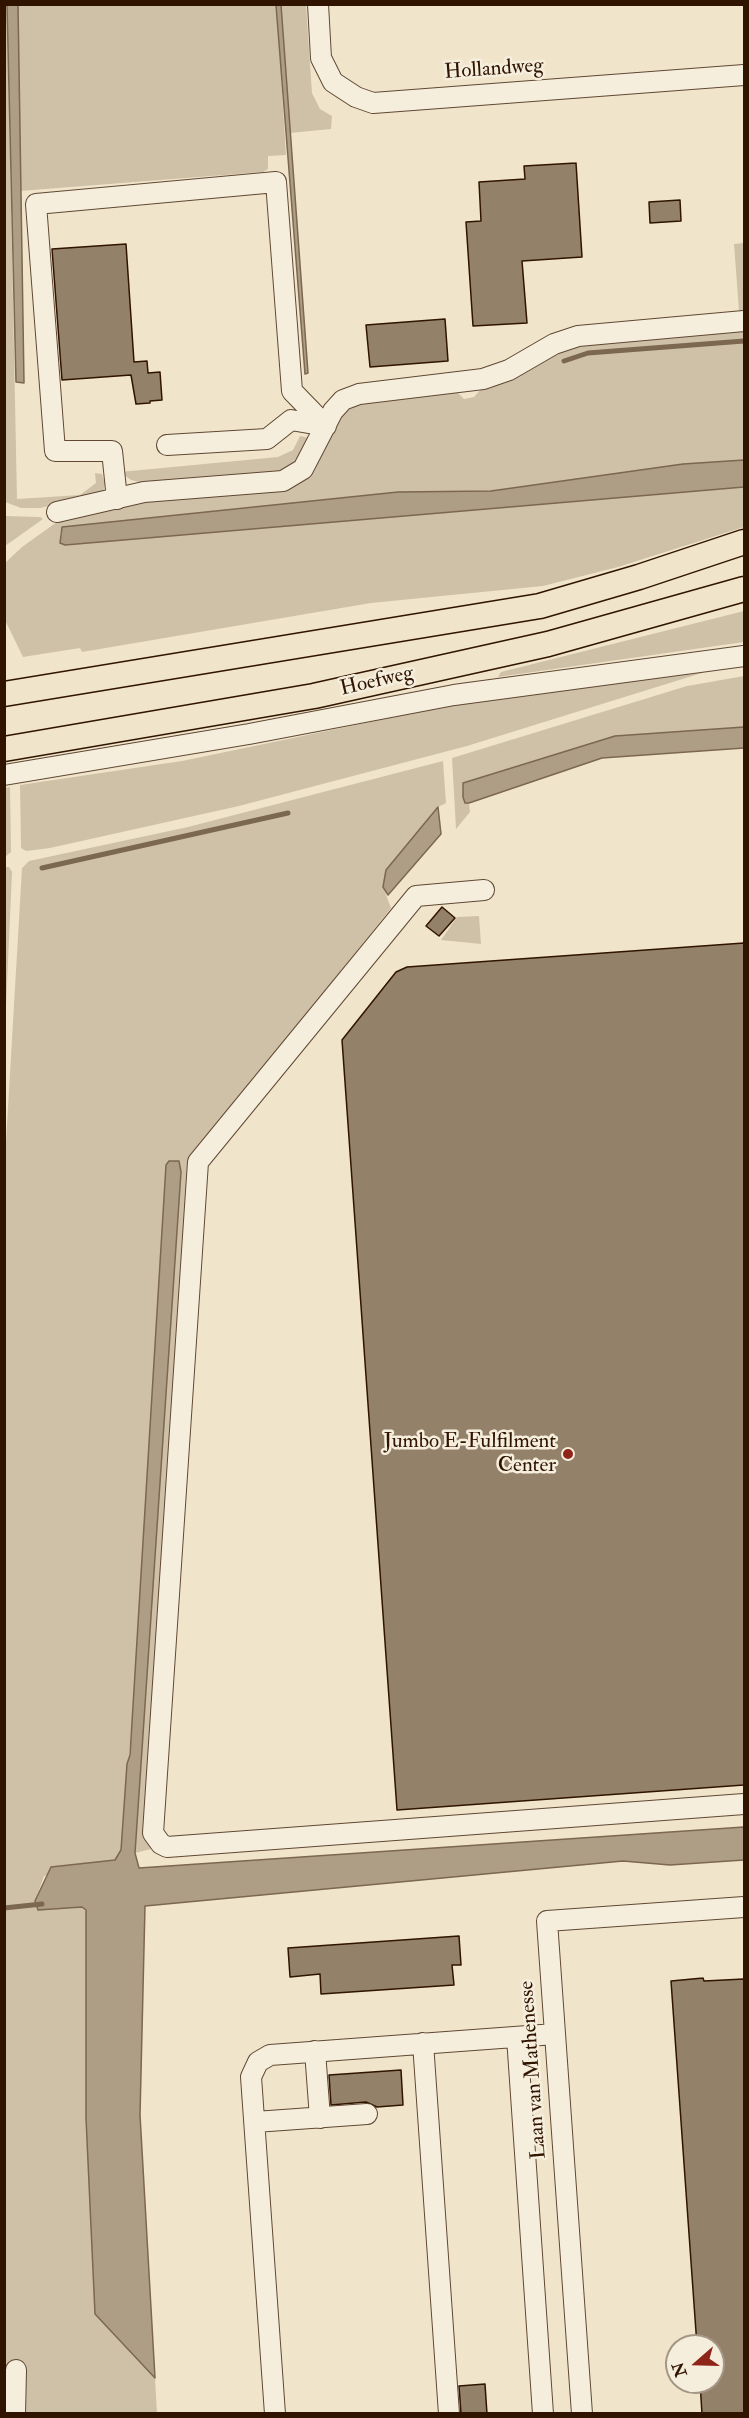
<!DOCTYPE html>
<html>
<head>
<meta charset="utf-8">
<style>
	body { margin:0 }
	#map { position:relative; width:749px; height:2418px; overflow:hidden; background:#f0e5cb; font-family:"IM FELL Double Pica",serif }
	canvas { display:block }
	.frame { position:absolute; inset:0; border:6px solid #301400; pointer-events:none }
	.north { position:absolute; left:665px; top:2334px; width:60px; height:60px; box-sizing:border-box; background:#f5eedd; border:2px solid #a69785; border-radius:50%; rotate:250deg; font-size:16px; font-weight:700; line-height:24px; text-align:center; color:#301400 }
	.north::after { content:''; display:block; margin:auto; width:21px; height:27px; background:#8f2418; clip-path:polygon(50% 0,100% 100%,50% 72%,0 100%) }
</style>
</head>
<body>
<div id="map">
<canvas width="749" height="2418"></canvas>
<div class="frame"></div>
<div class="north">N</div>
</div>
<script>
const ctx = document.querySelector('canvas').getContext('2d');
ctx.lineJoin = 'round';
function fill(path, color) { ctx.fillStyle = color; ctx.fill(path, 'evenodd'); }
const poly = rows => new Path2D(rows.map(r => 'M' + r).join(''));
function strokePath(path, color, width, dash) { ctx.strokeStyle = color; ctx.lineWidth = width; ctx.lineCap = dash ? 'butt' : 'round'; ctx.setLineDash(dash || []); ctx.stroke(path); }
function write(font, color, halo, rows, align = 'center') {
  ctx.font = font + ' "IM FELL Double Pica",serif'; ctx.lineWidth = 5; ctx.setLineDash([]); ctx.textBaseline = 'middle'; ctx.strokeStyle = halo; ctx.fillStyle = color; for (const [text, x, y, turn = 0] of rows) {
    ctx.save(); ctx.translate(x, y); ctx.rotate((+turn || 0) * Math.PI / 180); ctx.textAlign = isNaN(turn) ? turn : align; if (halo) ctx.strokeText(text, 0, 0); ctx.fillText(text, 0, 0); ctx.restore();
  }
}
const green = poly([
	[4,5,7,5,17,499,80,495,96,483,95,473,102,474,105,484,103,493,40,508,21,508,5,502],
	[12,5,306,5,312,93,320,109,332,116,331,129,290,133,286,77,281,77,286,155,268,156,268,169,263,172,20,191],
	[744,243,744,311,739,311,734,244],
	[744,330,744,460,683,464,491,491,398,492,62,527,60,535,60,543,65,545,744,487,744,527,618,567,543,586,371,603,82,652,80,648,23,657,5,620,4,564,22,547,61,519,146,502,273,492,296,486,314,472,339,416,359,403,457,392,464,399,474,397,482,388,509,381,550,356,591,342],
	[300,436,309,438,298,460,277,474,143,483,131,480,120,472,278,457,293,450],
	[5,516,40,517,43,519,5,546],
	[744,611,744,642,498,677,501,672],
	[705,672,467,746,239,806,50,848,26,851,21,848,20,785,182,761,452,705],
	[744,676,744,727,615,736,465,803,469,803,470,812,456,829,452,758,687,686],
	[443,761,446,803,438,807,383,887,391,908,189,1161,146,1839,151,1849,135,1853,181,1172,179,1161,121,1850,115,1860,44,1876,35,1901,38,1910,82,1907,86,1910,86,2118,95,2314,155,2378,157,2413,5,2414,4,1176,22,868,29,861,188,827],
	[10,787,11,852,5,857,5,788],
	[5,867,9,867,12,872,5,1029],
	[479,916,481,944,441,940,457,917]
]);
const water = poly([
	[7,5,18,5,24,383,16,382,7,5],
	[276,5,281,5,308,373,305,374,276,5],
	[744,460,744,487,65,545,60,543,62,527,398,492,491,491,683,464,744,460],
	[744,727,744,748,602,758,469,803,465,803,463,797,463,783,615,736,744,727],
	[438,807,441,834,388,895,383,887,386,870,438,807],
	[169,1161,179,1161,181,1172,135,1853,139,1868,744,1827,744,1860,670,1865,623,1861,145,1906,140,2115,155,2378,95,2314,86,2118,86,1910,82,1907,38,1910,35,1901,51,1867,115,1860,121,1850,127,1764,130,1755,166,1165,169,1161]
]);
const stream = poly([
	[564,361,588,353,744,341],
	[42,868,288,813],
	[4,1908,42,1904]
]);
const building = poly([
	[576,163,582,257,522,261,527,323,473,326,466,222,481,221,479,182,525,179,524,166,576,163],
	[680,200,681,221,650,223,649,202,680,200],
	[126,244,134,362,147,361,148,373,160,372,162,400,150,401,150,403,136,404,131,375,62,380,52,249,126,244],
	[445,319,448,361,370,367,366,325,445,319],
	[442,907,455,918,439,936,426,926,442,907],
	[744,943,744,1785,397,1810,342,1040,396,972,407,967,744,943],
	[459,1936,461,1965,452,1965,454,1985,321,1994,320,1974,290,1977,288,1948,459,1936],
	[703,1978,704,1981,744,1979,744,2414,702,2414,700,2382,713,2382,713,2346,697,2346,671,1981,703,1978],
	[401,2070,403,2105,377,2107,366,2102,331,2105,329,2075,401,2070],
	[485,2384,487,2414,461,2414,459,2386,485,2384]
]);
const minor = poly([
	[318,4,321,58,333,82,356,97,373,103,744,75],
	[167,445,267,439,291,420,326,426],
	[117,499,112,451,55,451,36,204,276,182,292,391,326,426],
	[57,512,144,492,283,481,303,469,333,411,343,400,359,394,483,379,509,370,554,344,578,336,744,321],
	[4,775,249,734,454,695,744,656],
	[484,890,416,896,198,1162,153,1833,161,1844,167,1847,744,1804],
	[517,2037,543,2414],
	[423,2043,449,2414],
	[315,2051,320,2118],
	[255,2122,367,2114],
	[15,2414,16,2370],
	[275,2414,251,2077,258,2062,270,2055,555,2034],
	[582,2414,547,1921,744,1907]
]);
const major = poly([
	[4,694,540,606,639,577,744,542],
	[4,749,314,696,548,644,744,589]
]);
const markers = [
	[568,1454,6,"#8f2418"]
];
const streetNames = [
	["Hollandweg",494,70,-4],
	["Hoefweg",377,682,-13],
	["Laan van Mathenesse",534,2070,-94]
];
const poiNames = [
	["Jumbo E-Fulfilment",556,1442],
	["Center",556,1466]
];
fill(green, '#cfc1a8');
fill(water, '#af9e86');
strokePath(water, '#7c6750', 1.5);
strokePath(stream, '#7c6750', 5);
fill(building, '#94816a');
strokePath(building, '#301400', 1.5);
strokePath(minor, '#604833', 22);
strokePath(major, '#301400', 27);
strokePath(minor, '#f5eedd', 20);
strokePath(major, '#f0e5cb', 24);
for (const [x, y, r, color] of markers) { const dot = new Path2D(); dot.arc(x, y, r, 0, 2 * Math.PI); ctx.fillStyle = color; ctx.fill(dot); strokePath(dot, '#f5eedd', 2); }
write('21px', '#301400', '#f5eedd', streetNames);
write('21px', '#301400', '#f5eedd', poiNames, 'right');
</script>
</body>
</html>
